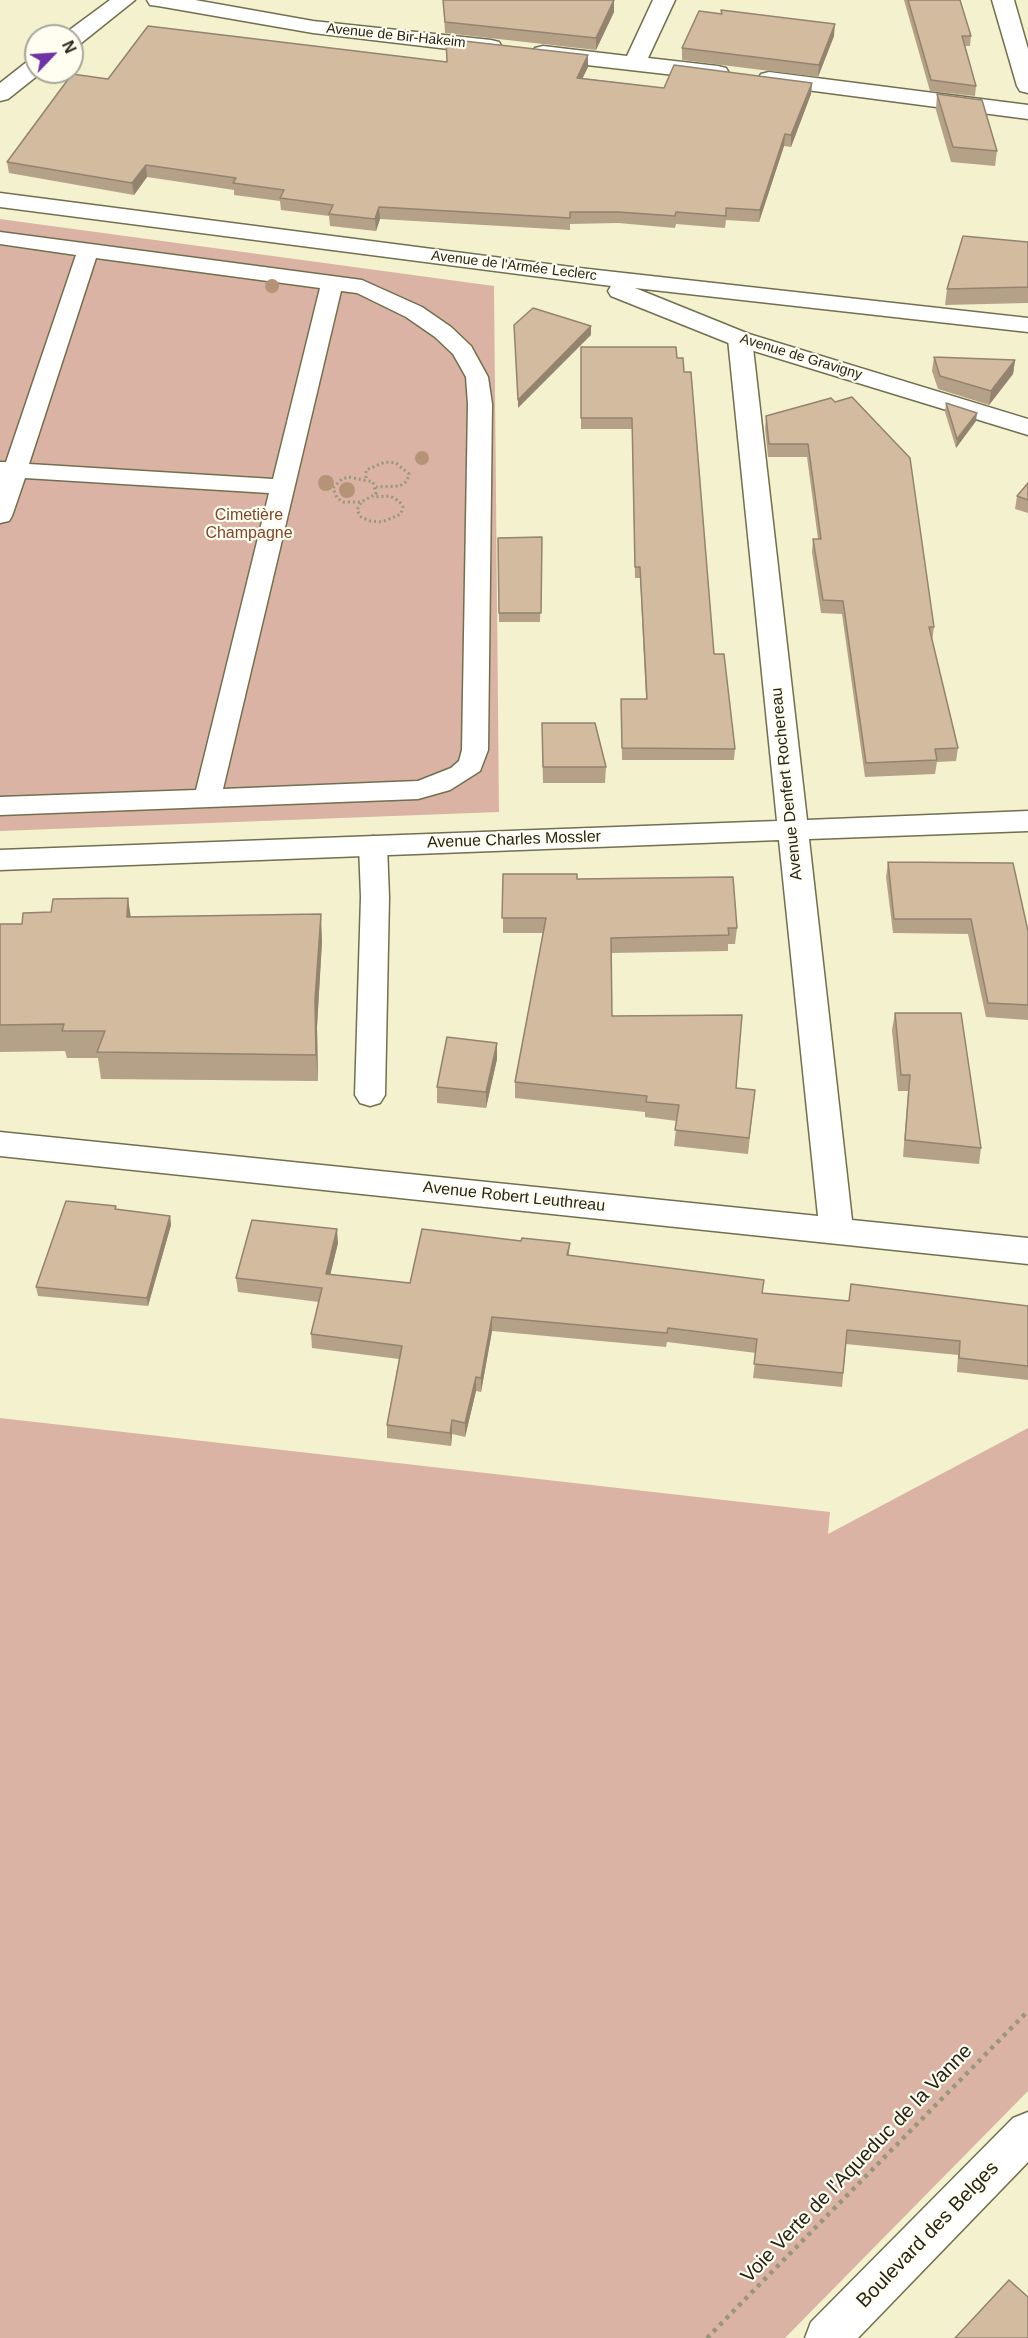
<!DOCTYPE html>
<html>
<head>
<meta charset="utf-8">
<style>
	body { margin:0 }
	#map { position:relative; width:1028px; height:2338px; overflow:hidden; background:#f4f2ce; font-family:Helvetica,sans-serif }
	canvas { display:block }
	.north { position:absolute; left:24px; top:24px; width:60px; height:60px; box-sizing:border-box; background:#fffef0; border:2px solid #a8a799; border-radius:50%; rotate:65deg; font-size:16px; font-weight:700; line-height:24px; text-align:center; color:#252416 }
	.north::after { content:''; display:block; margin:auto; width:21px; height:27px; background:#7031a6; clip-path:polygon(50% 0,100% 100%,50% 72%,0 100%) }
</style>
</head>
<body>
<div id="map">
<canvas width="1028" height="2338"></canvas>
<div class="north">N</div>
</div>
<script>
const ctx = document.querySelector('canvas').getContext('2d');
ctx.lineJoin = 'round';
function fill(path, color) { ctx.fillStyle = color; ctx.fill(path, 'evenodd'); }
const poly = rows => new Path2D(rows.map(r => 'M' + r).join(''));
function strokePath(path, color, width, dash) { ctx.strokeStyle = color; ctx.lineWidth = width; ctx.lineCap = dash ? 'butt' : 'round'; ctx.setLineDash(dash || []); ctx.stroke(path); }
function write(font, color, halo, rows, align = 'center') {
  ctx.font = font + ' Helvetica,sans-serif'; ctx.lineWidth = 4.5; ctx.setLineDash([]); ctx.textBaseline = 'middle'; ctx.strokeStyle = halo; ctx.fillStyle = color; for (const [text, x, y, turn = 0] of rows) {
    ctx.save(); ctx.translate(x, y); ctx.rotate((+turn || 0) * Math.PI / 180); ctx.textAlign = isNaN(turn) ? turn : align; if (halo) ctx.strokeText(text, 0, 0); ctx.fillText(text, 0, 0); ctx.restore();
  }
}
const green = poly([
	[0,219,494,286,499,812,0,831],
	[0,1418,830,1512,828,1534,1028,1428,1028,2091,785,2338,0,2338]
]);
const pathFar1 = poly([
	[349,477,373,482,376,494,361,502,343,502,337,498,333,488,342,479,349,477],
	[366,478,366,470,385,462,396,463,409,474,407,481,400,486,376,487],
	[361,503,357,510,361,517,370,521,382,522,401,514,403,507,399,501,390,496,373,497]
]);
const path = poly([
	[707,2338,1028,2011]
]);
const service = poly([
	[0,232,362,280,422,307,451,327,471,346,488,377,492,404,488,750,480,771,450,790,418,799,0,815,0,797,196,790,269,493,25,478,12,516,9,521,0,523,0,462,6,462,76,255,0,244,0,232],
	[96,258,320,288,273,479,29,464,96,258],
	[341,291,357,293,406,317,435,337,453,354,466,377,468,404,462,750,459,761,451,768,418,781,223,789,341,291],
	[373,836,383,839,387,845,389,897,385,1095,380,1103,370,1106,360,1103,355,1095,361,897,359,845,363,839,373,836]
]);
const minor = poly([
	[110,0,135,0,80,44,72,46,72,36,64,34,110,0],
	[147,0,195,0,313,21,491,40,499,42,502,47,499,52,491,54,313,33,158,6,150,5,147,0],
	[653,0,675,0,648,58,718,66,726,68,729,73,726,78,718,80,543,60,535,58,532,53,535,48,543,46,627,56,653,0],
	[992,0,1014,0,1028,49,1028,93,1020,91,1017,86,992,0],
	[36,59,36,72,42,72,8,99,0,101,0,83,28,61,36,59],
	[769,72,1028,105,1028,119,761,84,758,79,761,74,769,72],
	[740,332,749,334,752,339,807,820,1028,811,1028,831,809,839,852,1220,1028,1238,1028,1264,0,1156,0,1132,818,1216,779,840,0,870,0,850,777,821,728,339,731,334,740,332]
]);
const tertiary = poly([
	[0,193,579,268,1028,318,1028,332,635,288,749,334,1028,419,1028,435,731,344,611,296,608,291,611,286,0,207,0,193],
	[1028,2112,1028,2162,858,2338,805,2338,811,2322,1013,2118,1028,2112]
]);
const trees = [
	[272,286,7],
	[422,458,7],
	[326,483,8],
	[347,490,8]
];
const wall = poly([
	[443,0,614,0,614,12,596,50,445,33],
	[904,0,960,0,971,36,970,46,965,46,976,86,975,96,930,91],
	[721,10,834,36,818,77,682,60,682,48,721,14],
	[446,39,588,55,588,67,582,78,664,88,812,83,811,94,791,147,784,146,759,222,726,220,725,228,676,224,675,228,618,223,570,224,570,230,380,219,376,231,330,226,329,216,281,210,280,201,234,195,234,190,147,177,134,195,9,173,7,162,108,79,447,62],
	[937,94,997,151,995,166,951,162,936,110],
	[1028,242,1028,303,945,305,947,289],
	[581,347,676,347,714,654,735,749,734,760,622,760,621,699,646,699,640,578,635,578,632,429,581,429],
	[934,357,1015,360,1013,374,989,405,938,389,932,371],
	[831,398,934,627,932,641,958,748,956,761,937,762,935,774,865,777,842,614,821,613,812,552,813,539,818,539,807,457,768,457,765,429,766,416],
	[946,403,976,421,956,448,945,412],
	[1028,483,1028,513,1015,509,1017,496],
	[542,537,540,622,499,622,498,538],
	[542,740,606,767,605,783,543,783],
	[888,862,1028,931,1028,1020,986,1017,968,934,893,933,886,877],
	[503,874,577,879,737,928,735,944,728,944,728,951,611,953,612,1016,736,1088,755,1090,748,1154,674,1146,677,1121,645,1117,645,1112,515,1098,515,1082,543,933,503,933],
	[131,917,322,941,317,1027,318,1081,101,1079,98,1058,67,1058,65,1051,0,1052,0,924,22,924],
	[895,1013,981,1148,979,1164,903,1157,908,1091,898,1091,892,1030],
	[497,1043,497,1059,486,1108,437,1103,437,1087],
	[116,1206,116,1209,170,1216,171,1225,148,1306,38,1296,36,1287],
	[521,1241,570,1243,569,1255,762,1293,849,1301,851,1284,1028,1306,1028,1380,957,1372,958,1355,846,1344,842,1387,753,1378,756,1353,667,1342,666,1347,492,1331,481,1392,476,1391,465,1437,452,1434,451,1446,387,1438,387,1425,399,1359,312,1348,311,1334,319,1302,238,1292,236,1278,338,1243,330,1275,410,1283]
]);
const shadedWall = poly([
	[614,0,614,12,596,50,596,38],
	[835,24,834,36,818,77,819,65],
	[588,55,588,67,577,90,577,78],
	[812,83,811,94,791,147,791,135],
	[785,134,784,146,759,222,760,210],
	[146,165,147,177,134,195,132,183],
	[379,207,380,219,376,231,375,219],
	[591,326,591,335,518,408,518,400],
	[1015,360,1013,374,989,405,991,391],
	[977,413,976,421,956,448,957,439],
	[128,898,132,925,127,917],
	[321,914,322,941,317,1027,318,1081,316,1055,315,1000],
	[497,1043,497,1059,486,1108,486,1092],
	[170,1216,171,1225,148,1306,147,1298],
	[337,1229,338,1243,327,1288,326,1274],
	[492,1317,492,1331,481,1392,481,1378],
	[476,1377,476,1391,465,1437,465,1423],
	[452,1420,452,1434,451,1446,450,1433]
]);
const building = poly([
	[443,0,614,0,596,38,445,22,443,0],
	[908,0,960,0,971,36,962,36,976,86,931,80,908,0],
	[721,10,835,24,819,65,682,48,699,11,722,14,721,10],
	[148,26,447,62,446,39,588,55,577,78,664,88,674,65,812,83,791,135,785,134,760,210,726,208,726,216,676,212,675,216,618,212,570,212,570,218,379,207,375,219,329,214,333,205,280,198,284,190,233,183,236,178,146,165,132,183,7,162,72,74,108,79,148,26],
	[937,94,982,100,997,151,953,147,937,94],
	[963,236,1028,242,1028,287,947,289,963,236],
	[533,308,591,326,518,400,514,325,533,308],
	[581,347,676,347,677,358,683,358,684,372,691,372,714,654,724,654,735,749,622,748,621,699,647,699,640,567,635,567,632,418,581,418,581,347],
	[934,357,1015,360,991,391,940,376,934,357],
	[852,397,910,458,934,627,929,627,958,748,935,749,937,760,866,763,843,601,823,600,813,539,821,539,808,444,769,444,766,416,831,398,835,402,852,397],
	[946,403,977,413,957,439,946,403],
	[1028,483,1028,500,1017,496,1028,483],
	[542,537,541,613,499,613,498,538,542,537],
	[542,723,595,723,606,767,543,767,542,723],
	[888,862,1013,863,1028,931,1028,1005,988,1003,971,919,894,919,888,862],
	[503,874,577,874,577,879,733,877,737,928,728,928,729,935,611,938,612,1016,742,1015,736,1088,755,1090,749,1138,675,1130,679,1105,646,1102,647,1096,515,1082,546,918,502,918,503,874],
	[128,898,127,917,321,914,315,1000,316,1055,97,1052,105,1031,62,1031,64,1024,0,1025,0,924,22,924,23,913,51,912,53,899,128,898],
	[895,1013,961,1013,981,1148,905,1140,910,1075,901,1075,895,1013],
	[447,1037,497,1043,486,1092,437,1087,447,1037],
	[66,1201,116,1206,115,1209,170,1216,147,1298,36,1287,66,1201],
	[252,1220,337,1229,326,1274,410,1283,422,1229,521,1241,522,1238,570,1243,567,1255,764,1280,762,1293,849,1301,851,1284,1028,1306,1028,1366,959,1358,960,1341,847,1330,843,1373,754,1364,757,1339,668,1328,667,1333,492,1317,481,1378,476,1377,465,1423,452,1420,450,1433,387,1425,402,1346,311,1334,322,1288,236,1278,252,1220],
	[1009,2280,1028,2297,1028,2338,955,2338,1009,2280]
]);
const farStreetnames = [
	["Avenue de Bir-Hakeim",396,36,6],
	["Avenue de l'Armée Leclerc",514,266,7],
	["Avenue de Gravigny",801,357,17]
];
const parkNames = [
	["Cimetière",249,516],
	["Champagne",249,534]
];
const streetNames = [
	["Avenue Denfert Rochereau",787,784,-96],
	["Avenue Charles Mossler",514,840,-2],
	["Avenue Robert Leuthreau",514,1197,6]
];
const nearStreetnames = [
	["Voie Verte de l'Aqueduc de la Vanne",857,2164,-46],
	["Boulevard des Belges",928,2235,-46]
];
fill(green, '#dab3a5');
strokePath(service, '#716f4e', 3);
strokePath(minor, '#716f4e', 3);
strokePath(tertiary, '#716f4e', 3);
strokePath(pathFar1, '#98977c', 3, [2, 3]);
strokePath(path, '#98977c', 4.5, [4, 5]);
fill(service, '#fff');
fill(minor, '#fff');
fill(tertiary, '#fff');
ctx.fillStyle = '#b59376';
for (const [x, y, r] of trees) { ctx.beginPath(); ctx.arc(x, y, r, 0, 2 * Math.PI); ctx.fill(); }
fill(wall, '#b5a188');
fill(shadedWall, '#93836f');
fill(building, '#d2bb9e');
strokePath(building, '#93836f', 1.5);
write('14px', '#252416', '#fffef0', farStreetnames);
write('16px', '#81452e', '#fffef0', parkNames);
write('16px', '#252416', '#fffef0', streetNames);
write('20px', '#252416', '#fffef0', nearStreetnames);
</script>
</body>
</html>
